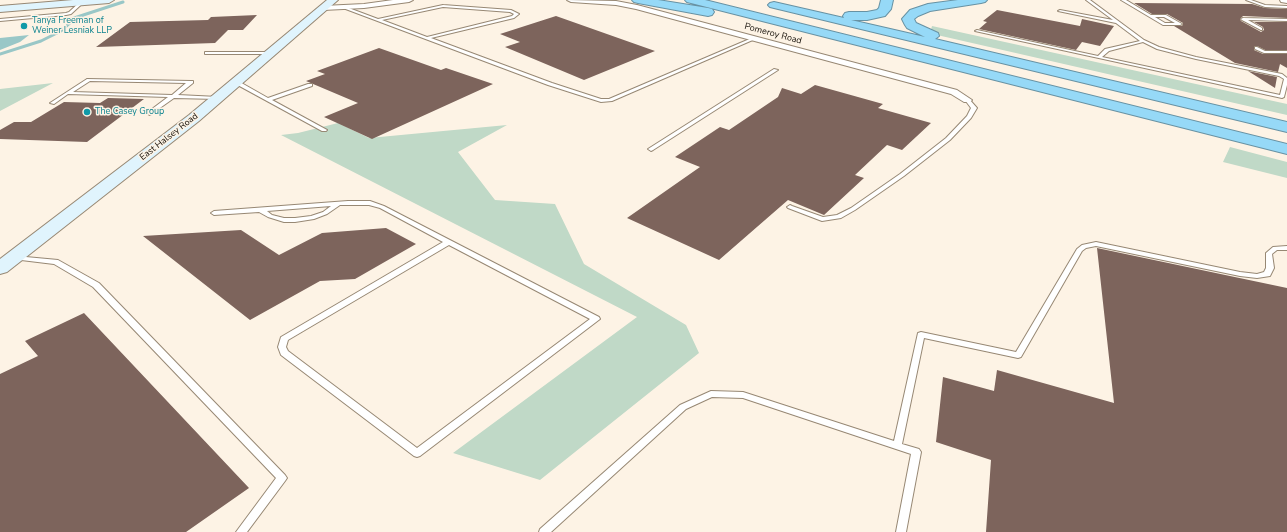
<!DOCTYPE html>
<html>
<head>
<meta charset="utf-8">
<style>
	body { margin:0 }
	canvas { display:block; background:#fdf3e5 }
</style>
</head>
<body>
<canvas width="1287" height="532"></canvas>
<script>
const ctx = document.querySelector('canvas').getContext('2d');
ctx.lineJoin = 'round';
function fill(path, color) { ctx.fillStyle = color; ctx.fill(path, 'evenodd'); }
const poly = rows => new Path2D(rows.map(r => 'M' + r).join(''));
function strokePath(path, color, width, dash) { ctx.strokeStyle = color; ctx.lineWidth = width; ctx.lineCap = dash ? 'butt' : 'round'; ctx.setLineDash(dash || []); ctx.stroke(path); }
function write(font, color, halo, rows, align = 'center') {
  ctx.font = font + ' "Nunito Sans",sans-serif'; ctx.lineWidth = 3; ctx.setLineDash([]); ctx.textBaseline = 'middle'; ctx.strokeStyle = halo; ctx.fillStyle = color; for (const [text, x, y, turn = 0] of rows) {
    ctx.save(); ctx.translate(x, y); ctx.rotate((+turn || 0) * Math.PI / 180); ctx.textAlign = isNaN(turn) ? turn : align; if (halo) ctx.strokeText(text, 0, 0); ctx.fillText(text, 0, 0); ctx.restore();
  }
}
const green = poly([
	[932,26,1287,104,1287,115,937,35,930,33],
	[53,83,0,111,0,89],
	[338,123,369,138,507,125,458,152,495,200,555,204,584,264,686,325,699,353,540,480,453,453,637,317,281,135,298,133],
	[1230,147,1287,162,1287,178,1223,162]
]);
const water = poly([
	[29,35,20,42,0,50,0,38]
]);
const stream = poly([
	[0,54,41,41,61,31,70,23,68,20,123,2]
]);
const building = poly([
	[1134,3,1252,4,1265,8,1287,9,1287,18,1243,16,1240,19,1241,21,1261,32,1264,30,1263,27,1254,22,1287,22,1287,50,1265,50,1257,46,1254,47,1254,50,1263,54,1287,54,1287,68,1280,64,1278,72,1235,63,1174,26,1181,26,1183,25,1183,23,1167,14,1152,14],
	[997,10,1080,26,1082,19,1114,26,1100,46,1082,42,1076,50,979,29,987,22,983,21],
	[257,15,243,30,228,30,215,43,96,47,130,22,208,20,211,17],
	[556,16,655,51,584,80,505,47,520,42,500,34],
	[379,48,441,70,446,68,493,84,372,139,324,117,358,103,306,81,325,74,317,71],
	[1248,71,1277,77,1275,88],
	[815,85,883,104,878,108,931,123,902,150,887,145,855,175,864,178,824,215,788,200,719,260,627,218,700,167,675,157,720,127,729,130,778,97,782,88,801,94],
	[108,98,144,99,87,142,0,139,0,130,14,122,31,122,64,102,100,103],
	[386,228,416,244,355,279,320,281,250,320,143,236,241,230,279,255,322,233],
	[1097,248,1287,288,1287,532,986,532,991,460,936,442,943,377,994,391,997,370,1114,403],
	[84,313,249,488,186,532,0,532,0,374,38,356,25,341]
]);
const lane = poly([
	[1086,0,1090,0,1144,40,1159,47,1196,57,1282,74,1287,78,1287,85,1284,97,1282,98,975,31,977,30,1098,56,1105,49,1140,41,1116,23,1058,11,1060,10,1113,20,1086,0],
	[1143,42,1157,49,1196,59,1279,76,1284,79,1280,95,1102,57,1109,51,1143,42],
	[1121,0,1126,0,1151,15,1166,15,1182,24,1180,25,1163,25,1121,0],
	[1155,17,1164,17,1175,23,1165,23,1155,17],
	[1246,0,1251,0,1265,5,1287,6,1287,8,1265,7,1246,0],
	[81,1,84,2,71,14,66,15,0,21,0,19,66,13,69,12,81,1],
	[443,5,511,10,519,14,514,18,431,38,552,83,601,99,609,99,752,38,755,39,612,101,601,102,548,85,343,8,346,7,378,19,443,5],
	[443,7,510,12,514,14,512,16,427,37,382,20,443,7],
	[1243,18,1287,19,1287,21,1248,20,1262,28,1262,30,1261,30,1242,20,1241,19,1243,18],
	[1255,47,1257,47,1265,51,1287,51,1287,53,1264,53,1255,49,1255,47],
	[205,52,271,52,273,53,271,54,205,54,205,52],
	[774,69,778,70,653,150,651,151,648,149,774,69],
	[87,79,191,81,193,81,193,83,178,95,218,97,220,98,218,99,174,98,150,115,148,114,148,112,168,97,68,94,54,104,50,103,87,79],
	[90,81,186,83,172,95,73,92,90,81],
	[234,81,238,81,268,98,308,84,312,84,312,86,272,100,327,130,326,131,322,131,234,83,234,81],
	[965,99,969,99,977,108,971,118,950,140,904,176,855,210,841,218,822,221,788,208,787,207,790,205,792,206,823,217,837,215,851,208,900,174,946,138,967,116,971,108,965,100,965,99],
	[348,201,370,201,384,206,599,317,600,319,420,456,417,457,414,456,281,355,278,347,281,337,443,242,380,208,369,205,340,205,327,214,314,219,295,222,284,222,268,217,259,212,214,215,211,213,214,211,348,201],
	[331,206,323,212,311,216,295,218,284,218,272,215,267,211,331,206],
	[449,245,590,319,417,448,288,351,286,347,288,340,449,245],
	[1096,242,1240,272,1257,274,1264,272,1266,268,1266,253,1273,247,1287,246,1287,250,1277,250,1272,254,1274,268,1270,276,1257,278,1240,276,1096,246,1086,248,1082,251,1021,357,1018,358,924,338,902,444,919,449,921,452,906,532,896,532,911,454,743,398,712,397,686,409,551,532,539,532,540,529,680,405,711,391,743,392,894,441,918,333,921,332,1016,352,1077,249,1082,245,1096,242],
	[15,256,58,260,99,283,285,475,287,478,285,481,247,532,236,532,276,478,93,287,54,264,13,259,12,258,13,257,15,256]
]);
const street = poly([
	[393,0,413,0,409,2,364,8,323,10,319,8,323,6,364,4,393,0],
	[567,0,616,1,637,5,957,90,972,100,970,102,964,102,951,94,636,9,616,5,571,2,567,0],
	[1280,0,1287,0,1287,3,1281,2,1280,0]
]);
const secondary = poly([
	[73,0,114,0,109,3,0,12,0,6,73,0],
	[327,0,338,0,199,121,7,272,0,274,0,259,189,115,327,0]
]);
const highway = poly([
	[632,0,658,0,708,8,712,9,714,12,712,15,708,16,638,3,634,2,632,0],
	[685,0,705,0,1287,144,1287,154,687,2,685,0],
	[881,0,893,0,891,9,885,16,867,20,851,20,925,37,907,28,905,25,902,19,910,10,928,4,958,0,987,0,985,2,981,3,930,11,918,16,914,19,916,23,938,33,939,36,935,39,1287,122,1287,132,774,8,770,7,768,5,770,3,774,2,844,18,843,16,845,13,849,12,867,12,877,10,879,8,881,0]
]);
const markers = [
	[24,26,4,"#0f9aa8"],
	[87,112,4,"#0f9aa8"]
];
const farCulturenames = [
	["Tanya Freeman of",32,21],
	["Weiner Lesniak LLP",32,31],
	["The Casey Group",95,112]
];
const farStreetnames = [
	["Pomeroy Road",773,34,15],
	["East Halsey Road",169,137,-38]
];
fill(green, '#c0d9c7');
fill(water, '#99c7c7');
strokePath(stream, '#99c7c7', 3);
fill(building, '#7d645c');
strokePath(lane, '#978874', 2);
strokePath(street, '#978874', 2);
strokePath(secondary, '#978874', 2);
strokePath(highway, '#6892a3', 2);
fill(lane, '#fff');
fill(street, '#fff');
fill(secondary, '#e0f4fd');
fill(highway, '#96d9f7');
for (const [x, y, r, color] of markers) { const dot = new Path2D(); dot.arc(x, y, r, 0, 2 * Math.PI); ctx.fillStyle = color; ctx.fill(dot); strokePath(dot, '#fdf3e5', 1.5); }
write('9px', '#0d838f', '#fdf3e5', farCulturenames, 'left');
write('9px', '#130e07', '#fdf3e5', farStreetnames);
</script>
</body>
</html>
